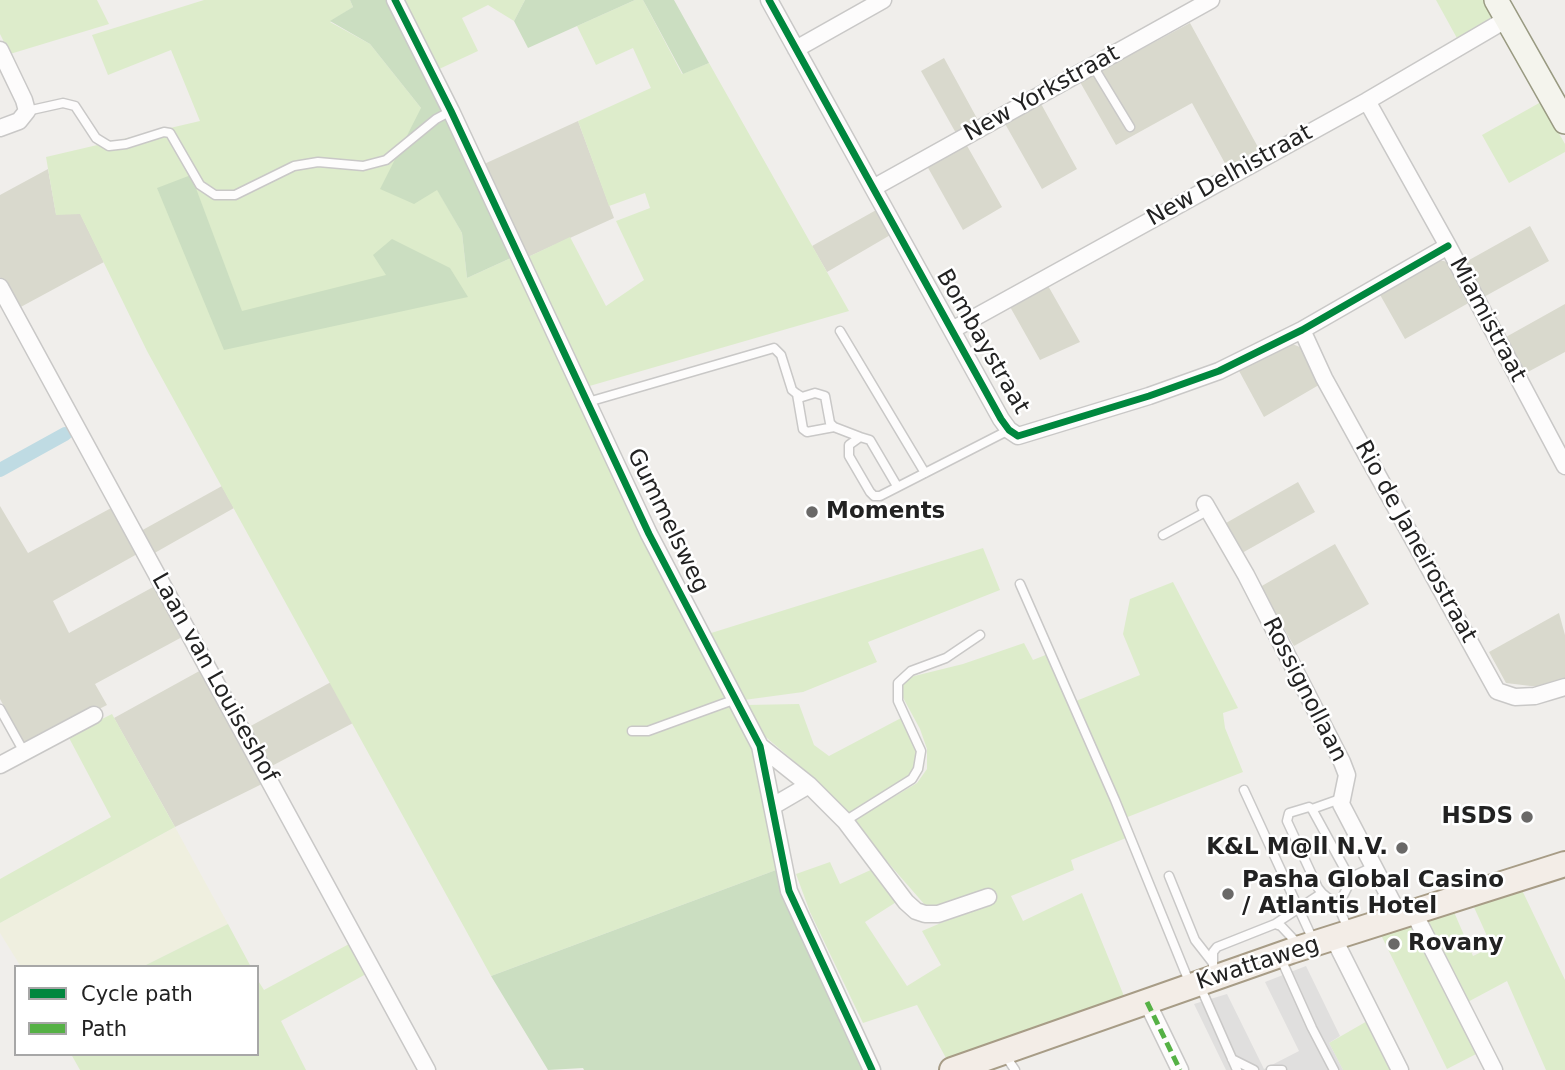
<!DOCTYPE html>
<html>
<head>
<meta charset="utf-8">
<style>
	body { margin:0 }
	#map { position:relative; width:1565px; height:1070px; overflow:hidden; background:#f0eeeb; font-family:"DejaVu Sans",sans-serif }
	canvas { display:block }
	.legend { position:absolute; left:14px; top:965px; width:245px; height:91px; box-sizing:border-box; background:#fff; border:2px solid #a7a7a7; margin:0; padding:9px 12px; list-style:none; font-size:21px; color:#222 }
	.legend li { display:flex; align-items:center; gap:14px; height:35px }
	.legend b { width:35px; border:2px solid #a7a7a7 }
</style>
</head>
<body>
<div id="map">
<canvas width="1565" height="1070"></canvas>
<ul class="legend">
<li><b style="height:9px;background:#00873e"></b>Cycle path</li>
<li><b style="height:9px;background:#55b145"></b>Path</li>
</ul>
</div>
<script>
const ctx = document.querySelector('canvas').getContext('2d');
ctx.lineJoin = 'round';
function fill(path, color) { ctx.fillStyle = color; ctx.fill(path, 'evenodd'); }
const poly = rows => new Path2D(rows.map(r => 'M' + r).join(''));
function strokePath(path, color, width, dash) { ctx.strokeStyle = color; ctx.lineWidth = width; ctx.lineCap = dash ? 'butt' : 'round'; ctx.setLineDash(dash || []); ctx.stroke(path); }
function write(font, color, halo, rows, align = 'center') {
  ctx.font = font + ' "DejaVu Sans",sans-serif'; ctx.lineWidth = 5; ctx.setLineDash([]); ctx.textBaseline = 'middle'; ctx.strokeStyle = halo; ctx.fillStyle = color; for (const [text, x, y, turn = 0] of rows) {
    ctx.save(); ctx.translate(x, y); ctx.rotate((+turn || 0) * Math.PI / 180); ctx.textAlign = isNaN(turn) ? turn : align; if (halo) ctx.strokeText(text, 0, 0); ctx.fillText(text, 0, 0); ctx.restore();
  }
}
const construction = poly([
	[1190,23,1259,149,1227,167,1192,103,1116,145,1080,82],
	[944,58,979,122,957,135,921,71],
	[1040,102,1077,169,1042,189,1004,122],
	[578,121,614,218,528,257,482,165],
	[966,144,1002,207,963,230,927,166],
	[48,169,56,214,80,213,104,262,17,309,0,277,0,195],
	[878,209,892,234,827,272,812,246],
	[1530,226,1549,261,1482,298,1462,264],
	[1437,261,1444,261,1450,264,1472,301,1405,339,1379,293],
	[1047,284,1080,342,1040,360,1009,305],
	[1565,304,1565,352,1526,373,1506,337],
	[1290,343,1307,350,1324,382,1264,417,1238,369],
	[1298,482,1315,512,1242,553,1226,523],
	[222,486,234,508,151,555,139,532],
	[0,506,28,553,113,507,139,553,53,601,69,633,155,586,184,636,95,684,107,705,30,744,22,741,0,699],
	[1335,544,1369,604,1294,646,1260,587],
	[1559,613,1565,635,1565,678,1539,687,1506,683,1489,652],
	[203,669,266,782,175,827,114,718],
	[331,682,353,723,268,768,247,728]
]);
const farmland = poly([
	[175,827,228,924,142,967,21,967,0,933,0,923]
]);
const grass = poly([
	[0,0,97,0,109,24,10,54,0,34],
	[204,0,350,0,353,7,330,22,370,44,421,108,437,189,462,233,467,278,513,257,751,747,767,804,776,870,491,976,147,351,80,214,56,215,46,157,200,121,171,50,108,75,92,35],
	[402,0,525,0,514,21,488,5,462,18,478,51,437,70],
	[635,0,643,0,682,74,709,63,849,311,586,387,528,257,570,237,606,306,644,280,616,221,650,208,645,193,609,206,578,121,651,88,633,48,596,65,577,26],
	[1436,0,1492,0,1495,14,1490,21,1458,40],
	[1541,102,1565,144,1565,152,1509,183,1482,135],
	[983,548,1000,590,868,642,877,662,803,692,744,700,708,634],
	[1173,582,1238,708,1223,713,1225,728,1243,772,1125,818,1076,701,1140,675,1123,634,1130,599],
	[1024,643,1033,660,1048,654,1126,838,1071,860,1074,870,1011,896,1023,921,1082,893,1126,1001,946,1058,917,1005,863,1023,810,912,796,874,830,862,840,884,875,868,901,899,865,922,907,986,941,965,922,931,967,912,932,913,856,826,855,820,917,783,927,769,927,749,920,729,894,681,963,664],
	[799,704,814,745,829,756,903,717,919,749,918,766,908,779,850,813,843,810,809,774,761,733,746,705],
	[112,714,175,827,0,923,0,879,111,817,68,736],
	[1521,888,1565,980,1565,1070,1546,1070,1507,981,1464,1004,1424,923,1454,912,1473,956,1492,947,1473,905],
	[1411,920,1478,1053,1447,1069,1379,931],
	[228,924,251,967,142,967],
	[349,944,366,974,281,1021,306,1070,80,1070,71,1054,257,1054,257,979,264,990],
	[1369,1020,1394,1070,1343,1070,1329,1043]
]);
const forest = poly([
	[350,0,389,0,513,257,467,278,462,233,437,190,414,204,380,189,421,108,370,44,330,21,353,7],
	[525,0,635,0,528,48,514,21],
	[643,0,674,0,709,63,683,74],
	[191,175,242,311,386,275,373,255,392,239,450,268,468,297,224,350,157,188],
	[776,870,862,1060,863,1070,584,1070,583,1068,548,1070,491,976]
]);
const parking = poly([
	[1306,966,1340,1036,1329,1043,1343,1070,1226,1070,1194,1004,1227,994,1264,1069,1299,1051,1265,982]
]);
const canal = poly([
	[0,470,65,434]
]);
const lane = poly([
	[1093,66,1130,127],
	[27,111,63,103,75,106,96,138,109,146,126,144,164,132,170,133,200,185,215,195,235,195,294,166,318,162,363,166,386,160,436,119,451,111],
	[840,331,925,473],
	[797,394,803,429,807,432,834,427,860,437,849,445,849,456,870,492,874,496,880,496,1009,430],
	[588,402,774,348,781,355,792,390,797,394,802,397,815,393,825,396,830,423,834,427],
	[860,437,870,440,897,486],
	[1163,535,1209,510],
	[1020,584,1115,800,1190,984],
	[0,709,24,752],
	[632,731,648,731,736,699],
	[1244,790,1314,942],
	[1312,809,1340,799],
	[845,821,912,779,918,769,921,751,898,701,898,683,911,671,946,658,980,635],
	[1169,876,1195,940,1213,963],
	[1349,878,1373,867],
	[1338,906,1349,884,1347,873,1312,809,1309,807,1289,813,1287,821,1318,888,1322,893,1338,906,1349,931],
	[1275,924,1322,893],
	[1281,959,1312,1028,1334,1070],
	[1213,975,1213,952,1217,947,1275,924,1281,926,1298,944],
	[1200,986,1237,1070],
	[1005,1055,1015,1070],
	[1232,1059,1254,1070],
	[1271,1070,1282,1070]
]);
const street = poly([
	[395,0,451,111,649,534,760,746,789,891,872,1070],
	[769,0,1001,419,1009,430,1018,436,1149,396,1219,371,1302,330,1448,246],
	[796,49,883,0],
	[0,50,24,100,27,111,19,121,0,128],
	[1367,101,1448,246,1565,466],
	[873,188,1211,0],
	[0,287,427,1070],
	[952,330,1367,101,1507,19],
	[1302,330,1324,378,1497,691,1515,697,1535,696,1565,687],
	[1205,504,1246,575,1342,762,1347,775,1341,804,1400,917],
	[760,746,809,785,845,821,906,902,916,911,925,914,938,914,988,897],
	[0,765,94,715],
	[773,806,809,785],
	[1414,913,1494,1070],
	[1334,939,1400,1070],
	[1147,1002,1180,1070]
]);
const secondary = poly([
	[1496,0,1565,122]
]);
const primary = poly([
	[952,1070,1291,951,1565,864]
]);
const quiet = poly([
	[1147,1002,1180,1070]
]);
const cycleway = poly([
	[395,0,451,111,649,534,760,746,789,891,872,1070],
	[769,0,1001,419,1009,430,1018,436,1149,396,1219,371,1302,330,1448,246]
]);
const markers = [
	[812,512,7,"#6a6968"],
	[1527,817,7,"#6a6968"],
	[1402,848,7,"#6a6968"],
	[1228,894,7,"#6a6968"],
	[1394,944,7,"#6a6968"]
];
const streetNames = [
	["New Yorkstraat",1042,94,-29],
	["New Delhistraat",1230,176,-29],
	["Miamistraat",1487,320,62],
	["Bombaystraat",982,342,60],
	["Gummelsweg",667,521,64],
	["Rio de Janeirostraat",1415,542,61],
	["Laan van Louiseshof",214,678,61],
	["Rossignollaan",1304,690,63],
	["Kwattaweg",1258,964,-18]
];
const poiNames = [
	["Moments",826,512],
	["HSDS",1513,817,"right"],
	["K&L M@ll N.V.",1388,848,"right"],
	["Pasha Global Casino",1242,881],
	["/ Atlantis Hotel",1242,907],
	["Rovany",1408,944]
];
fill(construction, '#d9d9cd');
fill(farmland, '#efefdf');
fill(grass, '#ddeccb');
fill(forest, '#cbdec1');
fill(parking, '#e0dfde');
strokePath(canal, '#bfdbe3', 14);
strokePath(lane, '#c9c8c7', 11);
strokePath(street, '#c9c8c7', 19);
strokePath(secondary, '#999a82', 26);
strokePath(primary, '#a79c86', 28);
strokePath(lane, '#fdfcfc', 8);
strokePath(street, '#fdfcfc', 16);
strokePath(secondary, '#f4f4ed', 23);
strokePath(primary, '#f3ede7', 24);
strokePath(quiet, '#55b145', 5, [10, 5]);
strokePath(cycleway, '#00873e', 7);
for (const [x, y, r, color] of markers) { const dot = new Path2D(); dot.arc(x, y, r, 0, 2 * Math.PI); ctx.fillStyle = color; ctx.fill(dot); strokePath(dot, '#fff', 2.5); }
write('23px', '#222', '#fff', streetNames);
write('bold 23px', '#222', '#fff', poiNames, 'left');
</script>
</body>
</html>
